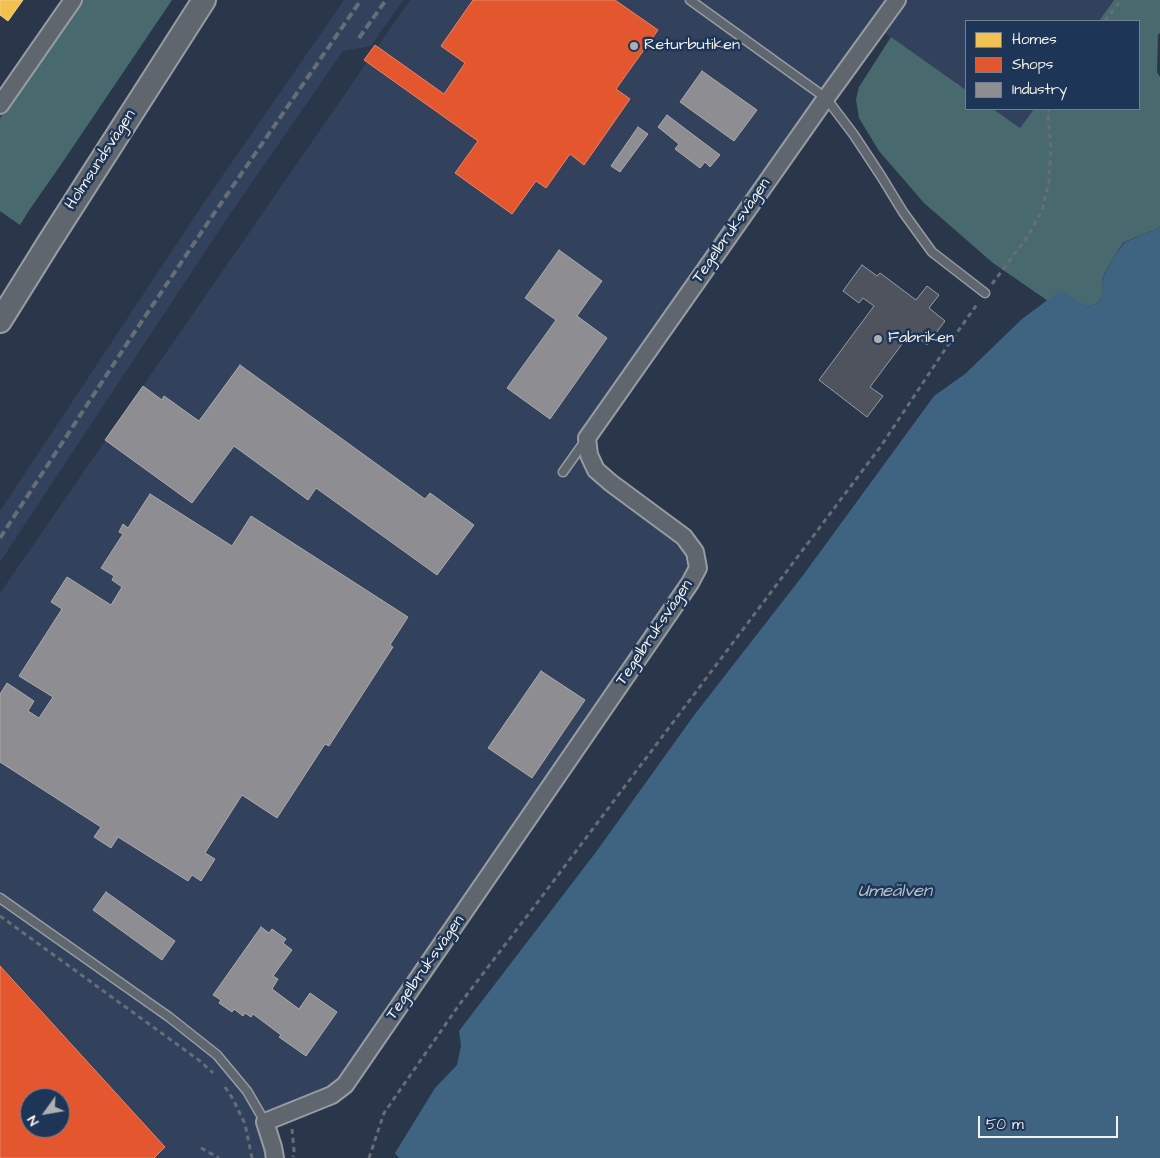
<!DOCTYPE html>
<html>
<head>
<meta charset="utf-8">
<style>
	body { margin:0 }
	#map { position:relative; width:1160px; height:1158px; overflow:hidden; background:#2a374a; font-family:"Architects Daughter",sans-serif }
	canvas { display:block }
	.legend { position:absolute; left:965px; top:20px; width:175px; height:90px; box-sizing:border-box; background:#1d3557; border:1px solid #738091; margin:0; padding:6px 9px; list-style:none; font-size:15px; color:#f4f1e8 }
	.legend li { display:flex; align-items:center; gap:10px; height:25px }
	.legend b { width:25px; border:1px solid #738091 }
	.north { position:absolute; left:20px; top:1088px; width:50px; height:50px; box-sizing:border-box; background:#1d3557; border:1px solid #738091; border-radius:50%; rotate:238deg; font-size:14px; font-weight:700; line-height:20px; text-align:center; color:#f4f1e8 }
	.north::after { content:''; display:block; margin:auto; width:18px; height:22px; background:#adb0b1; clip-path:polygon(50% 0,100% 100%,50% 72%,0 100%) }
	.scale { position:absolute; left:978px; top:1116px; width:140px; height:22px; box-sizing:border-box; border:2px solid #f4f1e8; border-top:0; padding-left:6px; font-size:15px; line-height:18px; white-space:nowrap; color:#f4f1e8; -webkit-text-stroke:4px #1d3557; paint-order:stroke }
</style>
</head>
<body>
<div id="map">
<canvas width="1160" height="1158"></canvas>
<ul class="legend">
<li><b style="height:14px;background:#f2c14e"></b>Homes</li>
<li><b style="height:14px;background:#e4572e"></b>Shops</li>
<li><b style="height:14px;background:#8d8d92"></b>Industry</li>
</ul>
<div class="north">N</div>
<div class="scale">50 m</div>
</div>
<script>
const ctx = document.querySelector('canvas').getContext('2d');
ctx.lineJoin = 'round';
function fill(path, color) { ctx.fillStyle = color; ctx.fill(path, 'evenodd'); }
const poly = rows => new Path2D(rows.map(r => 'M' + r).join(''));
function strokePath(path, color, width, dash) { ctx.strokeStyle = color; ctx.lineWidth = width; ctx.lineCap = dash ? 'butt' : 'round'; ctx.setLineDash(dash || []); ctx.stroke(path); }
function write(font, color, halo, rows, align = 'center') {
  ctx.font = font + ' "Architects Daughter",sans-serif'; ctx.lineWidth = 5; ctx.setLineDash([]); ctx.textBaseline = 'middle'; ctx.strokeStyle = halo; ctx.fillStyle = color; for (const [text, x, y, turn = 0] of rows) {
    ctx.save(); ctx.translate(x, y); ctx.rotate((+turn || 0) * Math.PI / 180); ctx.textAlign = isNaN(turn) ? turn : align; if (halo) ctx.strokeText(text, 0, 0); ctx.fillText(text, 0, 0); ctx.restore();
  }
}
const built = poly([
	[344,0,403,0,371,46,343,51,226,220,0,562,0,511,203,204],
	[410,0,1114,0,1099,21,966,21,966,90,875,26,587,438,589,455,684,537,698,568,345,1085,265,1122,275,1158,0,1158,0,593],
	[30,1098,60,1098,60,1128,30,1128],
	[993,109,1034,109,1020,128]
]);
const green = poly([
	[80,0,172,0,60,166,30,209,20,225,0,211,0,118],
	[1114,0,1160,0,1160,33,1158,35,1157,72,1160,77,1160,226,1157,229,1124,242,1113,258,1102,279,1103,294,1098,303,1087,307,1061,291,1048,301,993,263,924,203,879,151,859,118,856,99,859,87,891,37,966,90,966,109,993,109,1020,128,1034,109,1139,109,1139,21,1099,21]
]);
const water = poly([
	[1160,226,1160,1158,399,1158,395,1153,435,1088,457,1065,461,1046,459,1031,596,852,695,714,804,574,934,396,965,374,1022,319,1061,290,1087,307,1098,303,1103,294,1102,280,1113,258,1125,242,1157,229]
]);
const homes = poly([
	[0,0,23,0,8,21,0,15,0,0]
]);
const shops = poly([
	[473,0,615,0,658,30,616,89,630,99,584,165,570,154,546,188,536,181,512,214,455,173,478,141,364,60,375,45,444,94,465,63,441,46,473,0],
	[0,966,165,1147,155,1157,155,1158,0,1158,0,966],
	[30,1098,60,1098,60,1128,30,1128,30,1098]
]);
const industry = poly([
	[702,71,757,110,734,141,680,102,702,71],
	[667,115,720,155,710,167,705,162,700,168,675,149,679,144,658,127,667,115],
	[638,127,648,134,620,172,611,166,638,127],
	[559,250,602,281,577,316,607,338,550,419,507,388,556,320,525,298,559,250],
	[240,365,425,499,430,493,474,525,437,575,316,488,308,500,234,446,192,503,105,440,143,386,162,400,164,396,199,421,240,365],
	[150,494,232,546,251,516,408,617,390,645,393,647,329,746,325,744,277,818,242,795,205,853,215,859,201,881,192,875,188,881,118,837,111,848,94,837,101,827,0,762,0,694,7,683,34,701,28,711,39,718,53,697,19,676,62,609,51,602,67,577,111,605,122,587,112,580,114,576,101,568,123,534,119,532,123,524,128,528,150,494],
	[541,671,585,700,532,778,488,748,541,671],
	[106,892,175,941,162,960,93,910,106,892],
	[261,927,269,933,272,929,286,939,283,943,292,950,273,976,278,979,272,989,299,1009,310,993,337,1012,306,1056,279,1037,281,1035,253,1014,251,1017,245,1013,243,1016,234,1009,232,1012,219,1003,221,1000,213,995,261,927]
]);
const building = poly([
	[862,265,877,276,880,273,916,300,927,286,939,295,929,308,945,321,927,345,911,332,870,387,883,396,867,417,819,380,874,306,863,298,859,303,843,291,862,265]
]);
const path = poly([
	[1105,21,1121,0],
	[992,284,1028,236,1042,210,1049,181,1051,148,1048,117,1049,109],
	[0,916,200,1061,213,1073],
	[225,1087,233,1099,245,1124,252,1158],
	[292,1129,294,1151,293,1157],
	[201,1148,219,1158],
	[369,1158,384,1113,459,1005,537,903,881,446,946,348,978,303]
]);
const lane = poly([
	[690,0,826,98,854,135,881,176,903,212,932,252,985,293],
	[563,472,585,441],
	[0,898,169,1017,217,1055,247,1091,265,1122]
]);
const street = poly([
	[0,105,73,0],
	[275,1158,273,1147,265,1122,332,1095,345,1085,690,583,698,568,695,552,684,537,611,483,596,470,589,455,587,438,826,98,897,0]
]);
const secondary = poly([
	[0,321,48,244,204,0]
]);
const rail = poly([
	[359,38,386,0],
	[0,538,132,336,215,212,361,0]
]);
const markers = [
	[634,46,5,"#adb0b1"],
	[878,339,5,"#adb0b1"]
];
const poiNames = [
	["Returbutiken",644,46],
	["Fabriken",888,339]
];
const streetNames = [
	["Holmsundsvägen",101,160,-57],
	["Tegelbruksvägen",732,231,-55],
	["Tegelbruksvägen",655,633,-56],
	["Tegelbruksvägen",426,968,-55]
];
const waterNames = [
	["Umeälven",895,892]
];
fill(built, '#33425c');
fill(green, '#486a6e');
fill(water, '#3e6482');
fill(homes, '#f2c14e');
strokePath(homes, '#f3cf7c', 1);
fill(shops, '#e4572e');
strokePath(shops, '#e98566', 1);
fill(industry, '#8d8d92');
strokePath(industry, '#acabac', 1);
fill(building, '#4e535e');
strokePath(building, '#979ca3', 1);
strokePath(lane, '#979ca3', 11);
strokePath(street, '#979ca3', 20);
strokePath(secondary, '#979ca3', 26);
strokePath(path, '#666d76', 3, [5, 4]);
strokePath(lane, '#60666e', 8);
strokePath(street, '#60666e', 16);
strokePath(secondary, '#60666e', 22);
strokePath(rail, '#666d76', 4, [8, 4]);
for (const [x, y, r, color] of markers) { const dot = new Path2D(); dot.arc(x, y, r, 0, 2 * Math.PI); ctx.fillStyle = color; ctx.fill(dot); strokePath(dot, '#1d3557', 2); }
write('16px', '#f4f1e8', '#1d3557', poiNames, 'left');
write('16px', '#f4f1e8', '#1d3557', streetNames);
write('italic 18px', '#b5c1c6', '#1d3557', waterNames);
</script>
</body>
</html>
